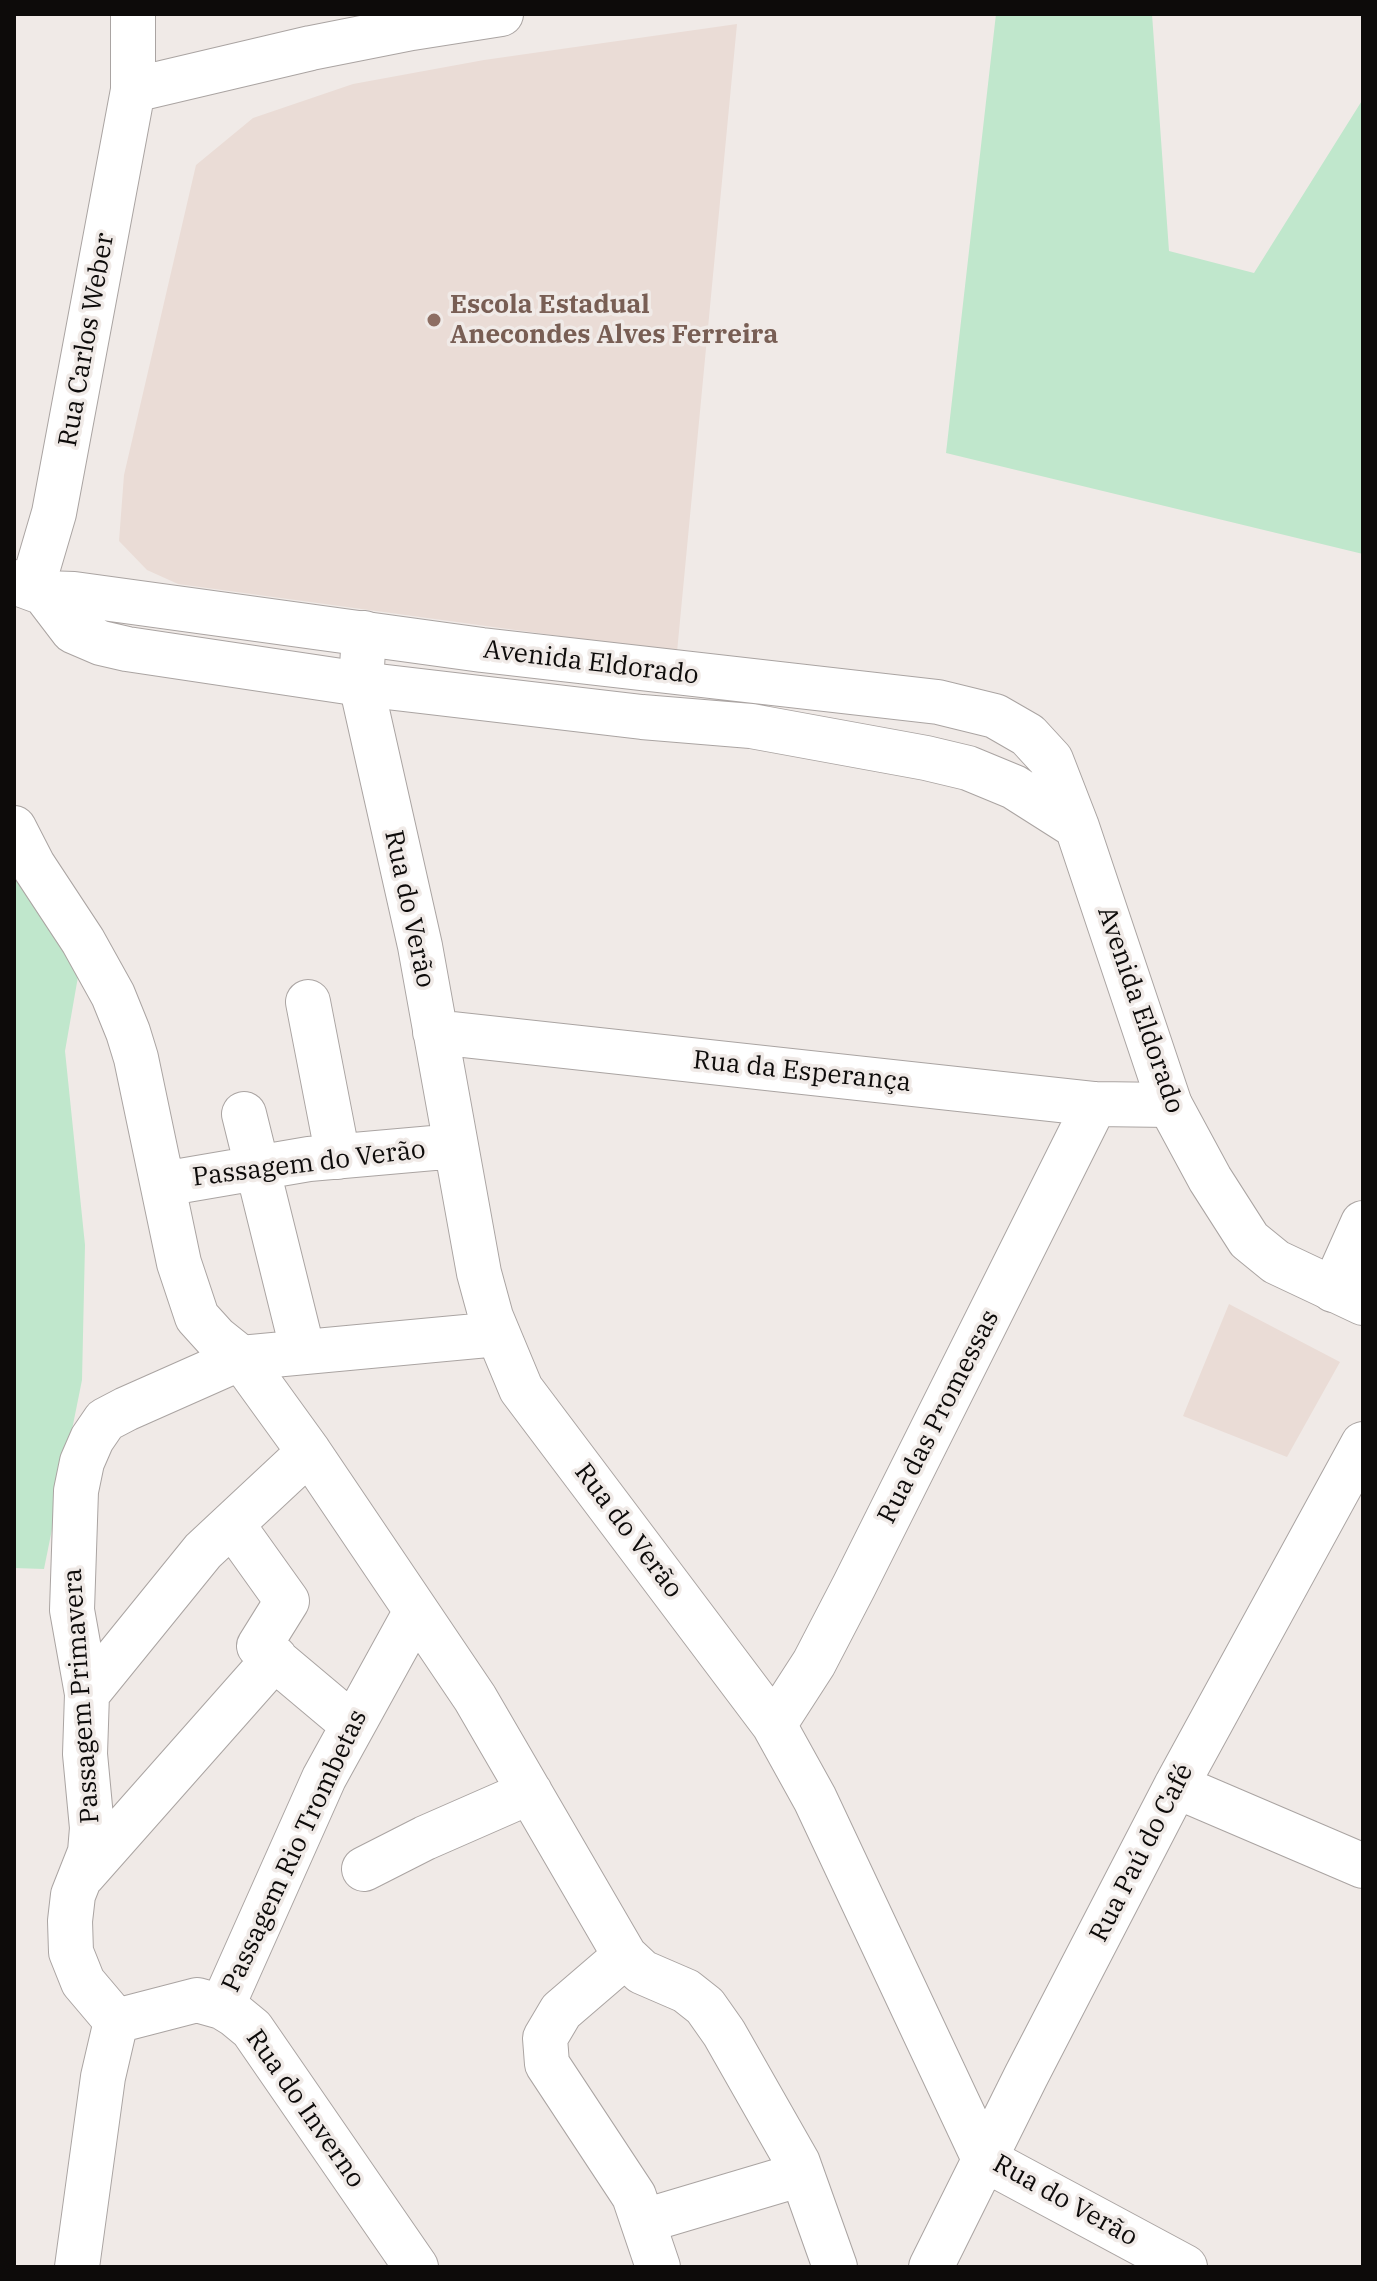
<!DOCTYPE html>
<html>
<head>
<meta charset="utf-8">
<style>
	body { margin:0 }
	#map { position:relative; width:1377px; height:2281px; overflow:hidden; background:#f0eae7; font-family:"IBM Plex Serif",serif }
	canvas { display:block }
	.frame { position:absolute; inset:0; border:16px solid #0d0b0a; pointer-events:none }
</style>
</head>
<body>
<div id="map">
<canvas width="1377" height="2281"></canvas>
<div class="frame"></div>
</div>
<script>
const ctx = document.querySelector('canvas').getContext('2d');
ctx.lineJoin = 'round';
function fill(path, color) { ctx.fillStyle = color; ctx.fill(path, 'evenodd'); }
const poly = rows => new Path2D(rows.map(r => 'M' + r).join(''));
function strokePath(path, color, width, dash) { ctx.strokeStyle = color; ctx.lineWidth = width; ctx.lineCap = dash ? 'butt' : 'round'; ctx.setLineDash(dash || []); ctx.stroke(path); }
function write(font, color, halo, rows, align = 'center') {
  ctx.font = font + ' "IBM Plex Serif",serif'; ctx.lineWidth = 7; ctx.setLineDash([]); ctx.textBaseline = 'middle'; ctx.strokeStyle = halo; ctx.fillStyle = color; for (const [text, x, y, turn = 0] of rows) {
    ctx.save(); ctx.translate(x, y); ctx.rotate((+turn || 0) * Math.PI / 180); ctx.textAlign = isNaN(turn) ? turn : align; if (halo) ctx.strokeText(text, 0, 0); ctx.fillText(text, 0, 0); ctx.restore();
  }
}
const built = poly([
	[737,24,677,652,178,584,147,570,119,541,124,475,196,165,253,118,353,84,484,60],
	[1229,1304,1340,1362,1287,1457,1183,1416]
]);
const green = poly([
	[996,14,1152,14,1169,251,1254,273,1363,99,1363,554,946,453],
	[14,856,79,971,65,1051,85,1245,82,1380,44,1569,14,1568]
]);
const minor = poly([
	[133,90,311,48,412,28,501,14],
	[32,588,54,513,133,90,133,14],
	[364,633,361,684,420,946,479,1273,491,1317,521,1389,774,1725,815,1799,984,2159,1185,2267],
	[14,828,33,865,83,941,113,995,128,1032,136,1058,179,1263,197,1317,216,1338,241,1358,309,1452,475,1698,625,1956,642,1972,686,1991,705,2006,724,2033,798,2163,835,2267],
	[308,1002,338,1157],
	[435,1032,1095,1104,1170,1105],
	[244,1114,303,1352],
	[163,1184,309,1159,456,1146],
	[1333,1290,1363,1223],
	[232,1524,287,1601,259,1646,353,1725],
	[87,1694,203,1551,309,1452],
	[774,1725,814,1663,854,1586,1095,1104],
	[1176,1786,1363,1866],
	[364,1869,425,1838,530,1792],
	[83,1875,275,1658],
	[625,1956,561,2011,545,2038,547,2064,634,2196,658,2267],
	[222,2007,324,1778,416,1611],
	[116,2021,197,2000,222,2007,235,2015,252,2029,416,2267],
	[644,2221,802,2174],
	[77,2267,103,2077,116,2021,83,1982,71,1952,70,1921,73,1895,90,1852,92,1828,85,1754,87,1694,72,1610,76,1491,82,1462,92,1439,105,1420,126,1409,241,1358,498,1334],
	[931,2267,1026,2076,1176,1786,1363,1444]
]);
const major = poly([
	[14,582,44,593,74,594,482,650,938,702,995,716,1028,735,1051,760,1077,827,1170,1105,1210,1179,1249,1240,1276,1262,1363,1303],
	[44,593,73,631,101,643,127,649,361,684,642,717,751,726,926,758,968,768,1014,787,1077,827]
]);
const markers = [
	[434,320,8,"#8d6e63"]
];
const educationNames = [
	["Escola Estadual",450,305],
	["Anecondes Alves Ferreira",450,335]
];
const streetNames = [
	["Rua Carlos Weber",87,340,-80],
	["Avenida Eldorado",591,663,7],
	["Rua do Verão",409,909,78],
	["Avenida Eldorado",1140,1010,71],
	["Rua da Esperança",802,1072,6],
	["Passagem do Verão",309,1164,-7],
	["Rua das Promessas",939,1417,-63],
	["Rua do Verão",628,1531,53],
	["Passagem Primavera",82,1696,-94],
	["Passagem Rio Trombetas",295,1851,-65],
	["Rua Paú do Café",1142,1853,-63],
	["Rua do Inverno",305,2109,55],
	["Rua do Verão",1065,2201,29]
];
fill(built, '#eadcd6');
fill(green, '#c0e7cc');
strokePath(minor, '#aaa4a2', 46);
strokePath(major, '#aaa4a2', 46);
strokePath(minor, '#fff', 44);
strokePath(major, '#fff', 44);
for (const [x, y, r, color] of markers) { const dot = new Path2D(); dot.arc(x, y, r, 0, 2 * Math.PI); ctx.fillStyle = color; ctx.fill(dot); strokePath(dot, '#f0eae7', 3); }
write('bold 26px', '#785e54', '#f0eae7', educationNames, 'left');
write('26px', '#0d0b0a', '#f0eae7', streetNames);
</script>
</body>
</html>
